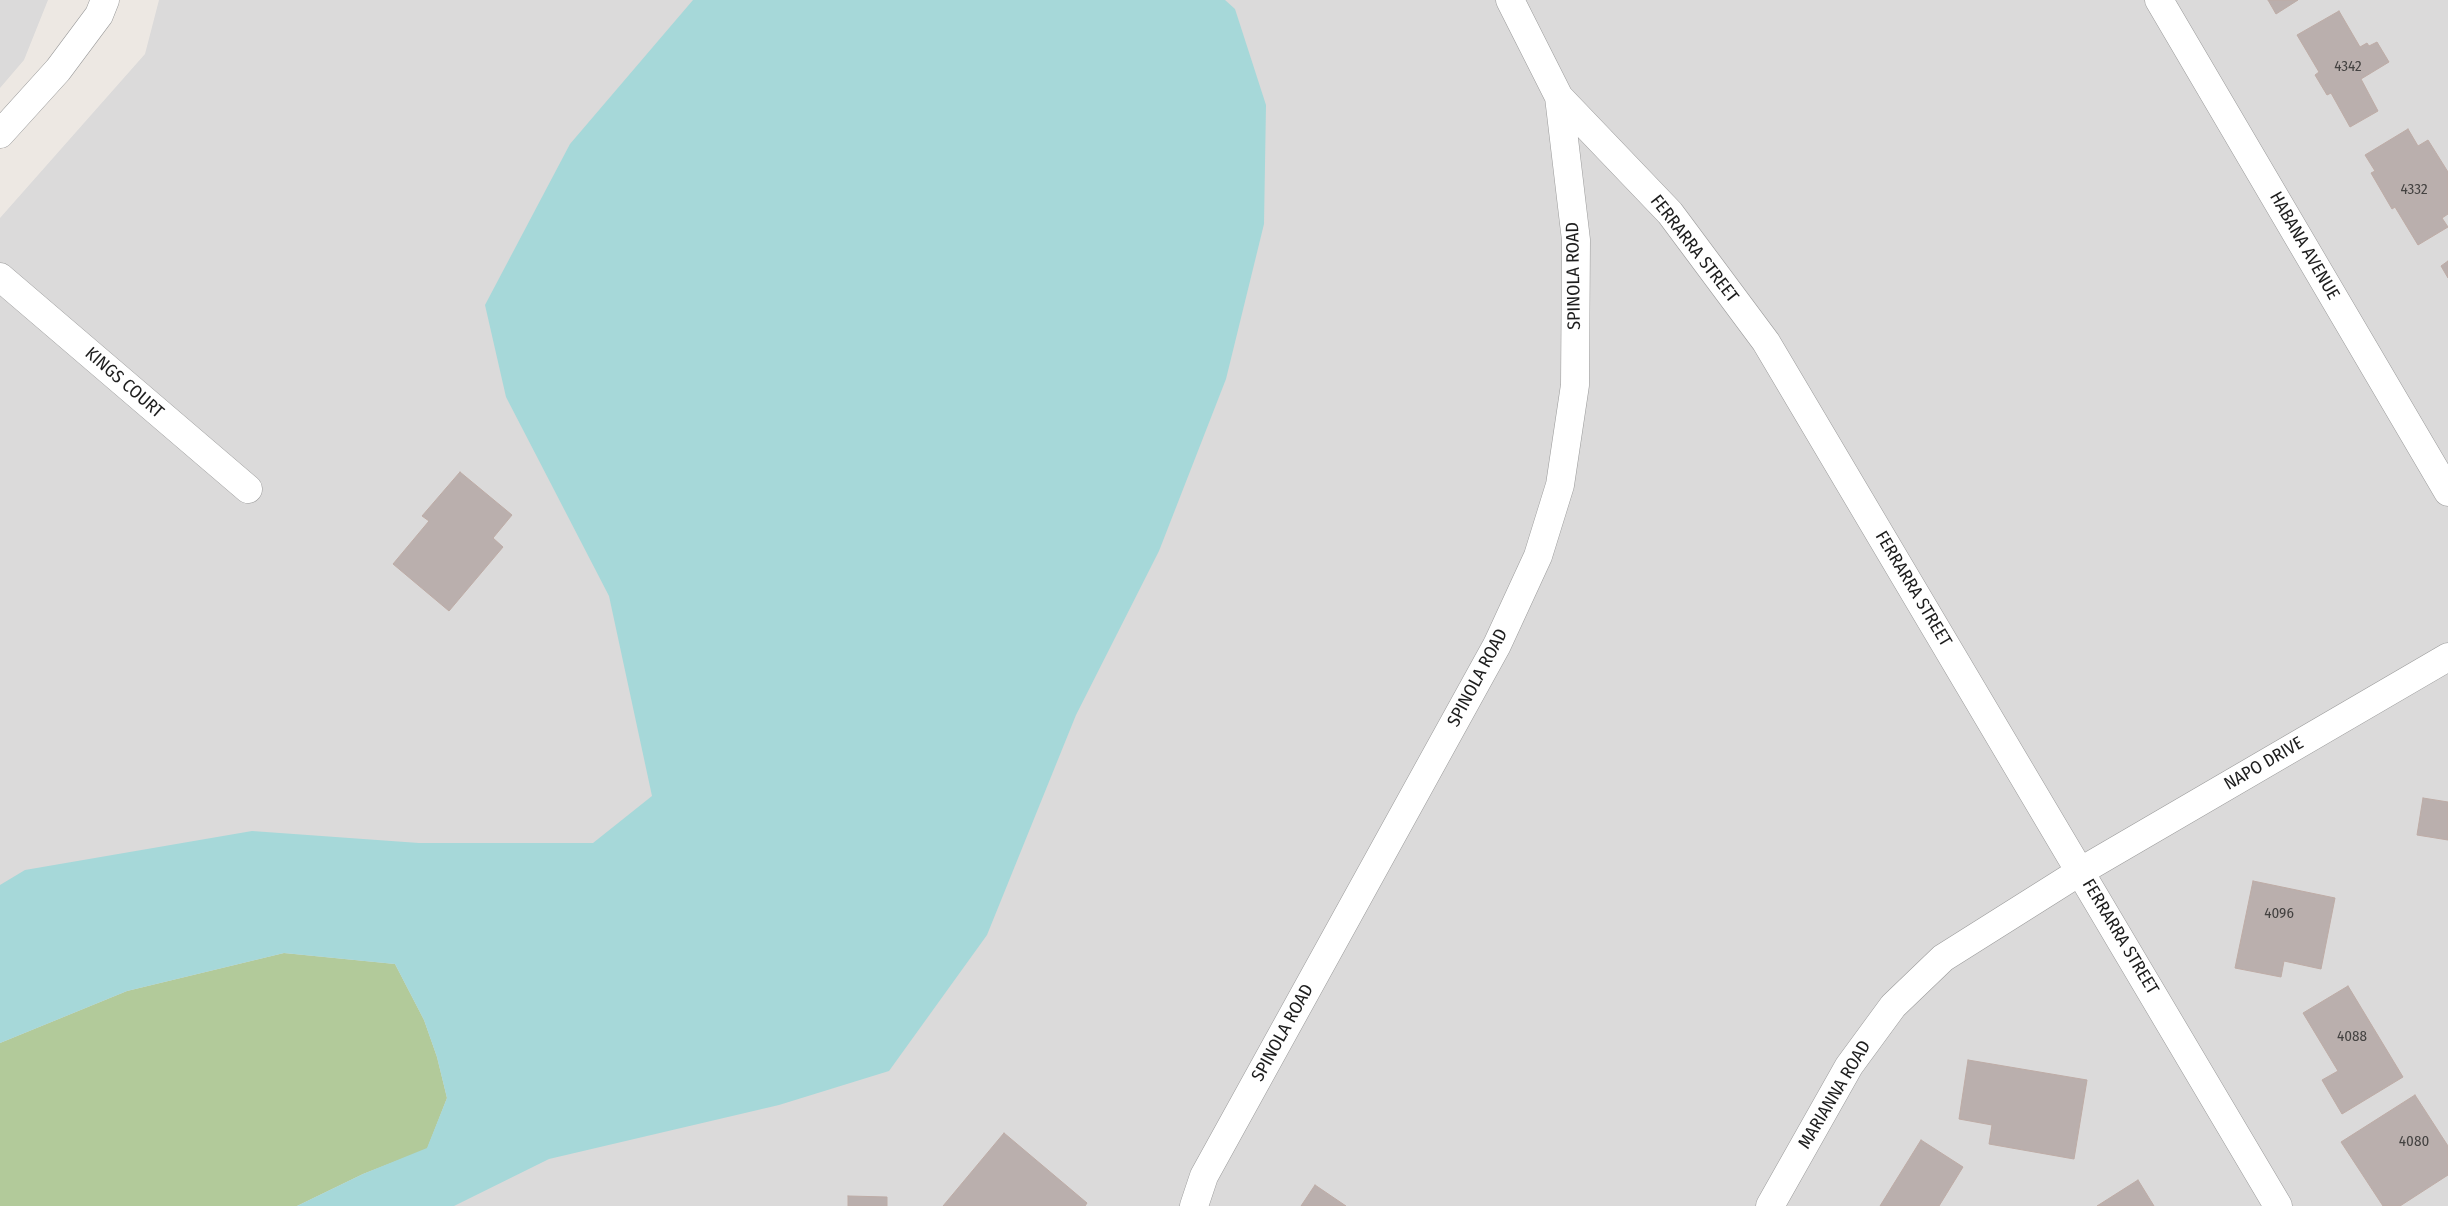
<!DOCTYPE html>
<html>
<head>
<meta charset="utf-8">
<style>
	body { margin:0 }
	canvas { display:block; background:#ede8e3 }
</style>
</head>
<body>
<canvas width="2448" height="1206"></canvas>
<script>
const ctx = document.querySelector('canvas').getContext('2d');
ctx.lineJoin = 'round';
function fill(path, color) { ctx.fillStyle = color; ctx.fill(path, 'evenodd'); }
const poly = rows => new Path2D(rows.map(r => 'M' + r).join(''));
function strokePath(path, color, width, dash) { ctx.strokeStyle = color; ctx.lineWidth = width; ctx.lineCap = dash ? 'butt' : 'round'; ctx.setLineDash(dash || []); ctx.stroke(path); }
function write(font, color, halo, rows, align = 'center') {
  ctx.font = font + ' "Fira Sans Condensed",sans-serif'; ctx.lineWidth = 4.5; ctx.setLineDash([]); ctx.textBaseline = 'middle'; ctx.strokeStyle = halo; ctx.fillStyle = color; for (const [text, x, y, turn = 0] of rows) {
    ctx.save(); ctx.translate(x, y); ctx.rotate((+turn || 0) * Math.PI / 180); ctx.textAlign = isNaN(turn) ? turn : align; if (halo) ctx.strokeText(text, 0, 0); ctx.fillText(text, 0, 0); ctx.restore();
  }
}
const residential = poly([
	[0,0,48,0,24,60,0,88],
	[159,0,2448,0,2448,1206,0,1206,0,218,145,54]
]);
const forest = poly([
	[284,953,395,964,424,1020,437,1057,447,1098,427,1149,363,1174,297,1206,0,1206,0,1043,127,991]
]);
const water = poly([
	[693,0,1225,0,1235,9,1266,105,1264,224,1226,379,1159,551,1076,715,987,935,889,1071,779,1105,549,1159,454,1206,297,1206,363,1174,427,1148,447,1098,437,1057,424,1020,395,964,284,953,127,991,0,1043,0,885,25,870,252,831,419,843,593,843,652,796,609,596,506,397,485,305,570,144]
]);
const building = poly([
	[2268,0,2298,0,2276,14,2268,0],
	[2339,11,2360,47,2367,43,2369,46,2377,42,2389,62,2361,79,2378,111,2350,127,2331,93,2327,95,2315,75,2319,72,2297,35,2339,11],
	[2408,129,2418,146,2428,140,2448,172,2448,214,2442,218,2448,227,2418,245,2395,207,2392,209,2371,173,2375,171,2365,155,2408,129],
	[2448,261,2448,278,2441,266,2448,261],
	[460,472,512,515,493,538,503,547,449,611,393,564,429,521,422,516,460,472],
	[2423,798,2448,802,2448,840,2417,835,2423,798],
	[2253,881,2335,898,2321,969,2284,961,2281,977,2235,968,2253,881],
	[2348,986,2403,1077,2342,1114,2322,1080,2338,1071,2303,1013,2348,986],
	[1968,1060,2087,1080,2074,1159,1989,1144,1992,1125,1959,1119,1968,1060],
	[2415,1095,2448,1146,2448,1175,2400,1206,2383,1206,2341,1142,2415,1095],
	[1004,1133,1087,1203,1085,1206,943,1206,1004,1133],
	[1921,1140,1963,1167,1939,1206,1880,1206,1921,1140],
	[2138,1180,2154,1206,2097,1206,2138,1180],
	[1315,1185,1346,1206,1301,1206,1315,1185],
	[848,1196,887,1197,887,1206,848,1206,848,1196]
]);
const minor = poly([
	[1510,0,1559,97,1670,213,1766,342,2278,1206],
	[2159,0,2448,492],
	[0,277,248,489],
	[1194,1206,1204,1176,1497,645,1538,556,1560,485,1575,385,1576,240,1559,97],
	[1770,1206,1849,1066,1893,1006,1943,958,2081,871,2448,657]
]);
const tertiary = poly([
	[0,134,58,70,99,15,105,0]
]);
const numberNames = [
	["4342",2348,67],
	["4332",2414,190],
	["4096",2279,914],
	["4088",2352,1037],
	["4080",2414,1142]
];
const streetNames = [
	["HABANA AVENUE",2304,246,60],
	["FERRARRA STREET",1694,249,52],
	["SPINOLA ROAD",1574,276,-91],
	["KINGS COURT",124,383,41],
	["FERRARRA STREET",1913,589,59],
	["SPINOLA ROAD",1478,678,-62],
	["NAPO DRIVE",2264,764,-30],
	["FERRARRA STREET",2120,937,59],
	["SPINOLA ROAD",1283,1033,-61],
	["MARIANNA ROAD",1835,1095,-59]
];
fill(residential, '#dbdada');
fill(forest, '#b2ca9a');
fill(water, '#a6d8d9');
fill(building, '#baafad');
strokePath(building, '#beaca6', 1);
strokePath(minor, '#9a9a9a', 29);
strokePath(tertiary, '#9a9a9a', 29);
strokePath(minor, '#fff', 28);
strokePath(tertiary, '#fff', 28);
write('15px', '#444241', null, numberNames);
write('18px', '#1d1d1d', '#fff', streetNames);
</script>
</body>
</html>
